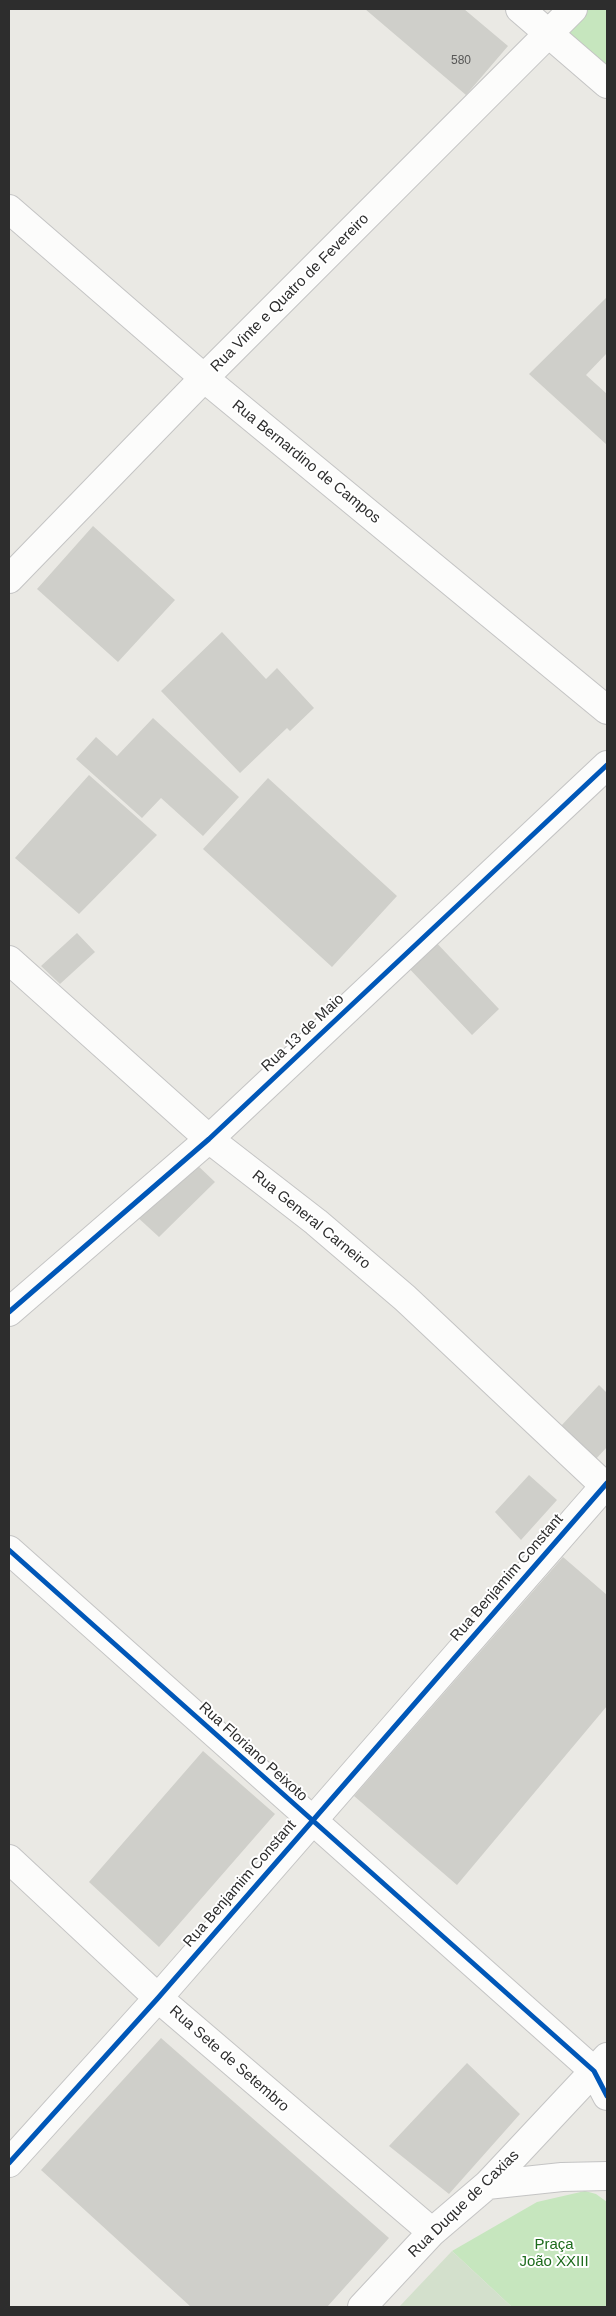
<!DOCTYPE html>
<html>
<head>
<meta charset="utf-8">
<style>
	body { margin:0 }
	#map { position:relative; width:616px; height:2316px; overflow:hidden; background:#eae9e4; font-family:Helvetica,sans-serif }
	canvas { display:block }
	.frame { position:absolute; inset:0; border:10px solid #2d2d2d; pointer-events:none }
</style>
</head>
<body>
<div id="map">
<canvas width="616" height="2316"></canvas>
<div class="frame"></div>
</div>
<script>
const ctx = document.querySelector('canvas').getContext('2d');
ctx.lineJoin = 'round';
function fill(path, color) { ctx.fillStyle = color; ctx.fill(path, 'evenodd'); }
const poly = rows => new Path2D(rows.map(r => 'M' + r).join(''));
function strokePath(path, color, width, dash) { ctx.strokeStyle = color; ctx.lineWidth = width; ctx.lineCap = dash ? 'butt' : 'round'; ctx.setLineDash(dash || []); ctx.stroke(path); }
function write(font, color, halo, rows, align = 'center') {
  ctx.font = font + ' Helvetica,sans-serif'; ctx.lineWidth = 4; ctx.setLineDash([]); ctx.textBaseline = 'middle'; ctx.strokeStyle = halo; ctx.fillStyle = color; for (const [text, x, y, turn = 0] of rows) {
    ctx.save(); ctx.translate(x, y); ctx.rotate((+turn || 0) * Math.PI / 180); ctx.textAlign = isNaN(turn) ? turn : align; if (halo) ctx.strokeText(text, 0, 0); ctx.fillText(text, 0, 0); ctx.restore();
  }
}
const green = poly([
	[573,9,607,9,607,84,550,33],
	[585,2191,596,2194,607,2202,607,2307,512,2307,452,2251,537,2202]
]);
const cemetery = poly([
	[452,2251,512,2307,399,2307]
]);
const building = poly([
	[365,9,464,9,508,46,466,95],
	[607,297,607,353,586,375,607,394,607,445,529,374],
	[93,526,175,600,118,662,37,589],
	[222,632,266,679,277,668,314,708,290,731,287,728,240,773,161,691],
	[153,718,239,797,203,836,161,798,142,818,76,759,96,737,117,756],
	[89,775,157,835,79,914,15,858],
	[268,778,397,896,332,967,203,849],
	[77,933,95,952,60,984,41,966],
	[432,938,499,1009,472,1035,404,963],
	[194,1162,215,1182,159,1237,135,1215],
	[599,1385,607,1393,607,1447,595,1460,561,1426],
	[529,1475,557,1500,521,1540,495,1512],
	[563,1557,607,1595,607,1706,457,1885,354,1796],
	[203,1751,275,1814,159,1947,89,1882],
	[161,2038,389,2238,327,2307,191,2307,41,2170],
	[467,2063,520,2114,449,2194,389,2146]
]);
const street = poly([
	[520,9,607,84],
	[9,209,204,378,607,710],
	[9,579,204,378,573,9],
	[9,960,209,1139,316,1222,405,1298,607,1488],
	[9,1312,209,1139,607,765],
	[9,1550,594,2071,607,2096],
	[9,1859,158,1998,432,2232],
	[9,2163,158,1998,607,1483],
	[487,2185,562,2177,607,2176],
	[362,2307,432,2232,487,2185,607,2057]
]);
const cycleway = poly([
	[9,1312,209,1139,607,765],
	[9,1550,594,2071,607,2096],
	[9,2163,158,1998,607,1483]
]);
const numberNames = [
	["580",461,61]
];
const streetNames = [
	["Rua Vinte e Quatro de Fevereiro",290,293,-45],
	["Rua Bernardino de Campos",306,462,39],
	["Rua 13 de Maio",303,1033,-43],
	["Rua General Carneiro",311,1220,39],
	["Rua Benjamim Constant",507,1578,-49],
	["Rua Floriano Peixoto",253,1752,42],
	["Rua Benjamim Constant",240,1884,-49],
	["Rua Sete de Setembro",229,2059,41],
	["Rua Duque de Caxias",464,2204,-44]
];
const parkNames = [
	["Praça",554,2245],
	["João XXIII",554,2262]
];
fill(green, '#c6e6be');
fill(cemetery, '#d3e0cc');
fill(building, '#cfcfca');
strokePath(street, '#c4c4c4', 30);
strokePath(street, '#fcfcfb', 28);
strokePath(cycleway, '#0057b8', 5);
write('12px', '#575756', null, numberNames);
write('15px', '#2d2d2d', '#fff', streetNames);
write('15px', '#1d6b1c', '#fff', parkNames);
</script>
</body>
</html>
